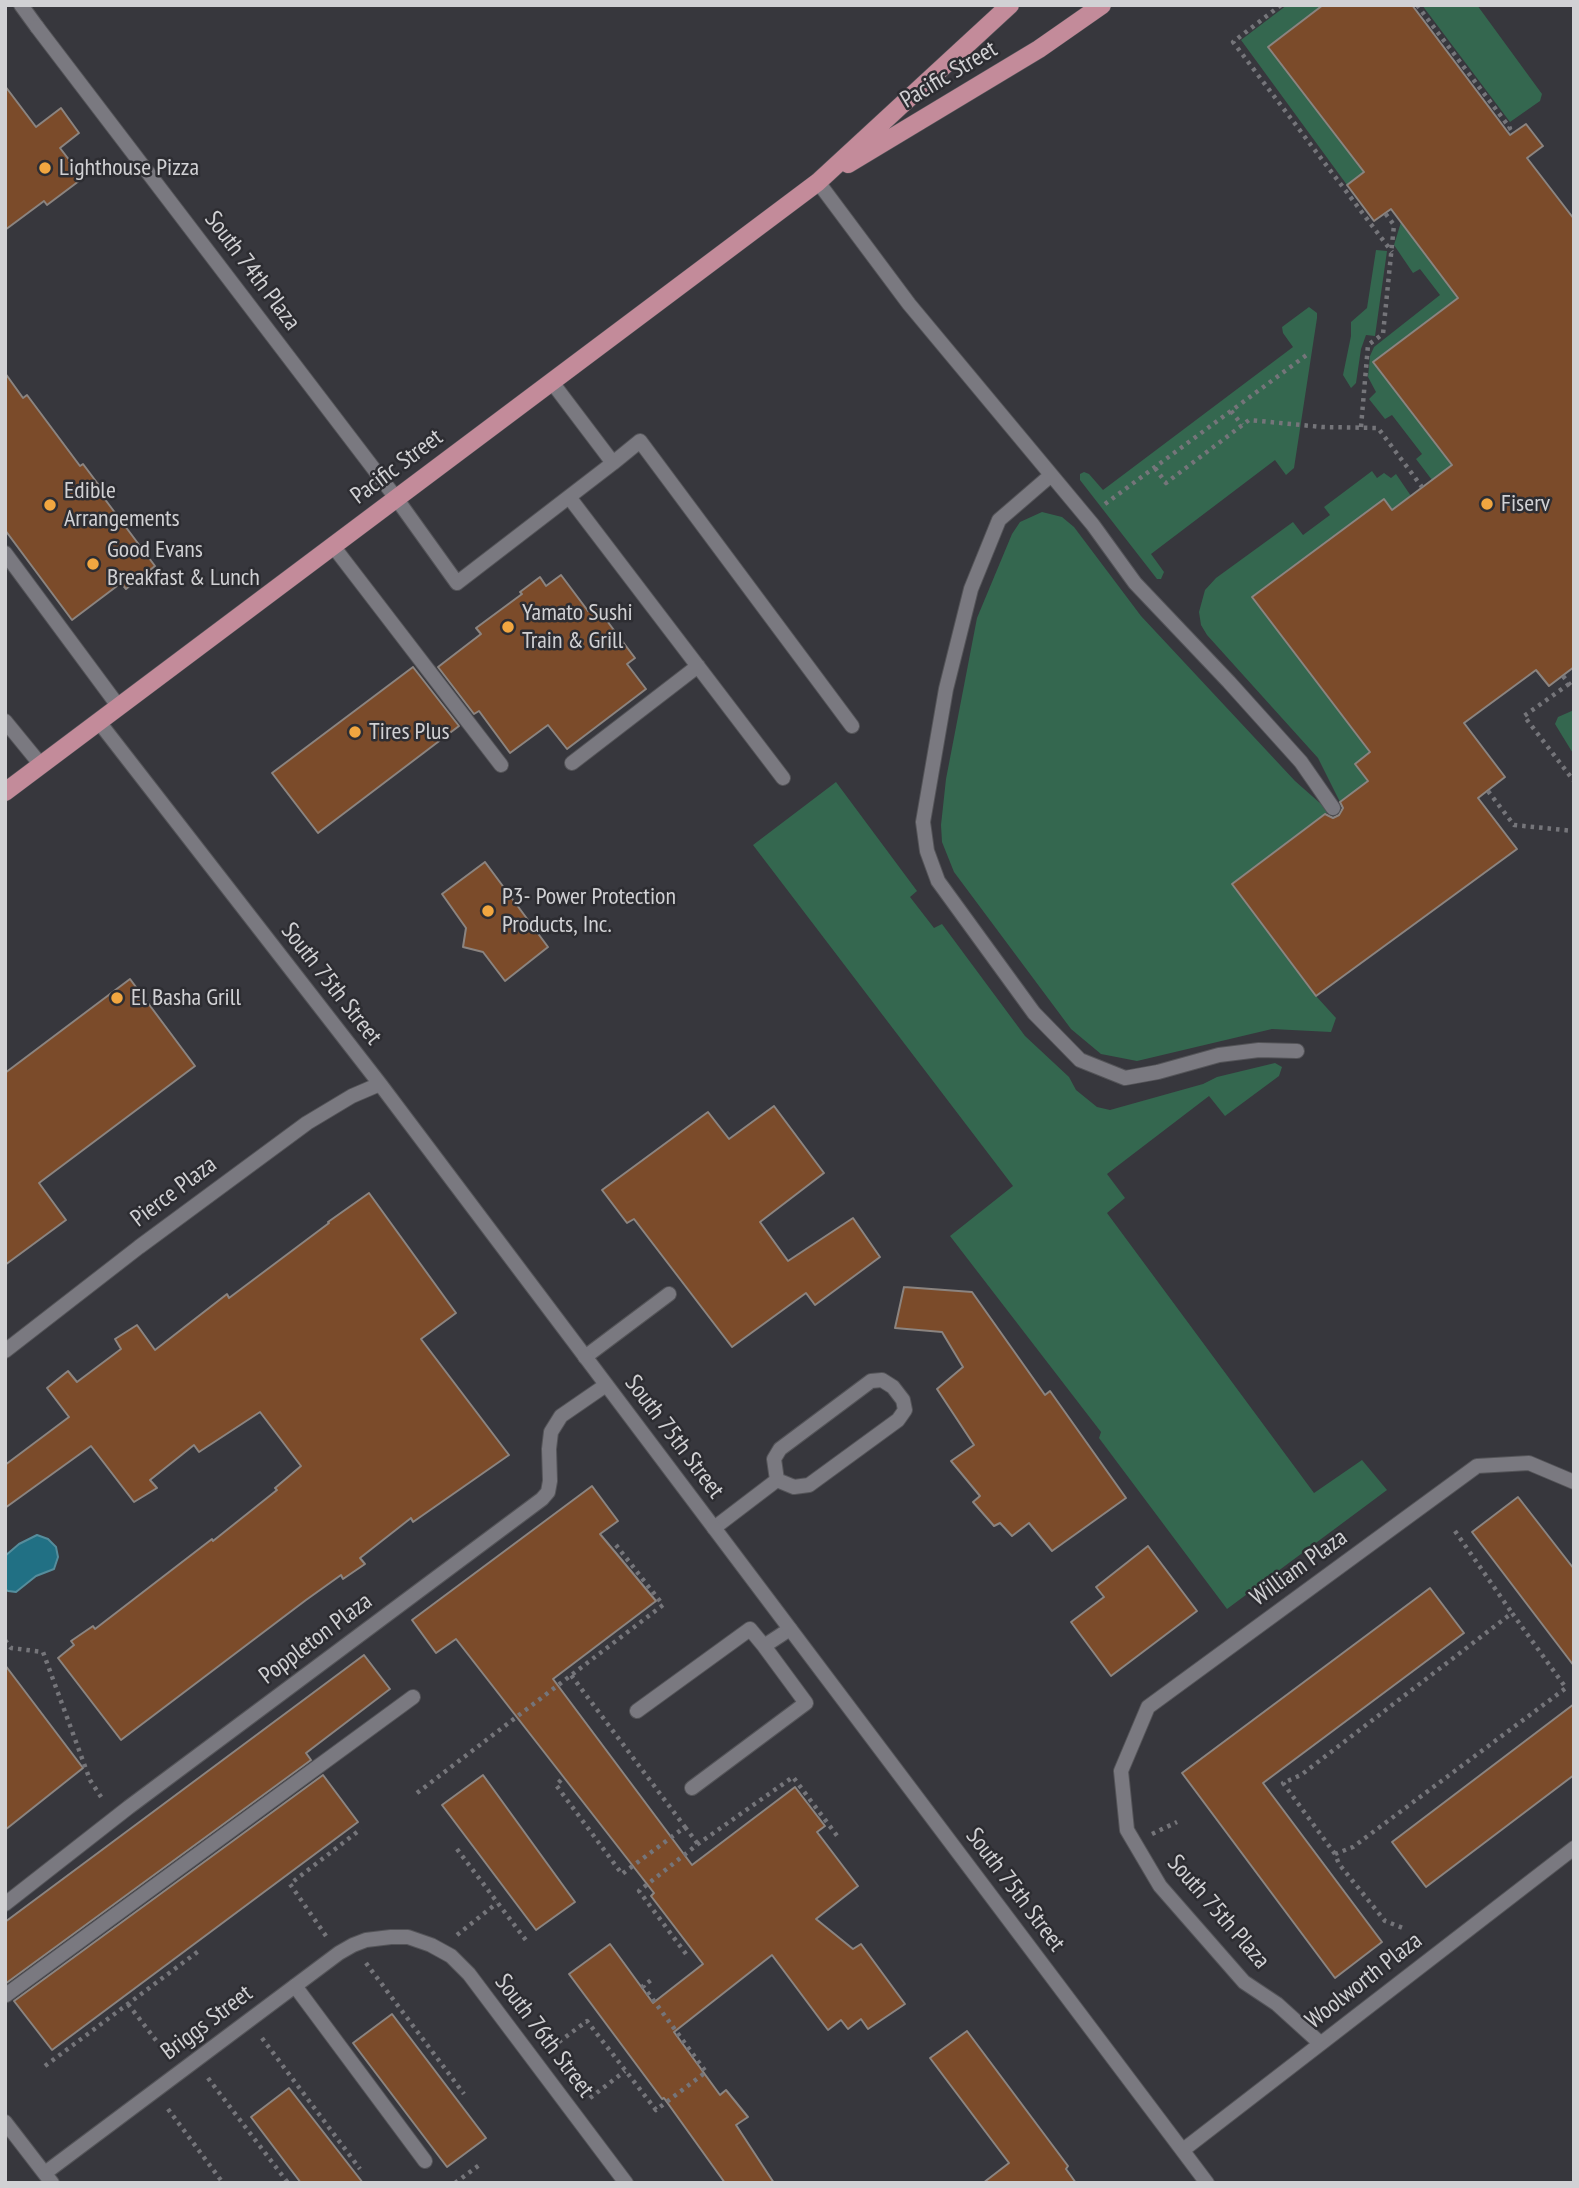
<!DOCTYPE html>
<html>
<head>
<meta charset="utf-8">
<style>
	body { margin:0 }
	#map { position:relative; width:1579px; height:2188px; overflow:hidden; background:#37373d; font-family:"PT Sans Narrow",sans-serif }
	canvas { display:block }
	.frame { position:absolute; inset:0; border:7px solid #d1d1d4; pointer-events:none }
</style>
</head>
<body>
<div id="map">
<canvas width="1579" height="2188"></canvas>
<div class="frame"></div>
</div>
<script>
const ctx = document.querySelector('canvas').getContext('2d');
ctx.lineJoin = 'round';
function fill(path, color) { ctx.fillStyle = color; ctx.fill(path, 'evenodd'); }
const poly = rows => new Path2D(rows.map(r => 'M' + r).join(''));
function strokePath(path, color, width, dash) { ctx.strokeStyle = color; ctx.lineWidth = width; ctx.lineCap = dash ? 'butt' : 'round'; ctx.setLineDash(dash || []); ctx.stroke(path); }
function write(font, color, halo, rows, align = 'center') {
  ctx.font = font + ' "PT Sans Narrow",sans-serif'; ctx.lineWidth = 5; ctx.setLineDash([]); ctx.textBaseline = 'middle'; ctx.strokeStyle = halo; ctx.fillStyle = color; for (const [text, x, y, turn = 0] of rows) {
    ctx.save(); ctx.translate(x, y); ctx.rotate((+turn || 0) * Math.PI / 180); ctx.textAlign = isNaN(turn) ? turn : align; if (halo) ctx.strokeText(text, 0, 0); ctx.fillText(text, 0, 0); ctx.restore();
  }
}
const green = poly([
	[1287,5,1323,5,1269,47,1364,172,1347,185,1241,40],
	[1422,5,1477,5,1542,94,1540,101,1510,122],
	[1401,222,1458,298,1374,362,1452,465,1432,480,1416,459,1422,454,1392,415,1385,419,1369,399,1376,392,1368,377,1370,356,1374,347,1440,295,1420,269,1413,273,1394,245],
	[1376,250,1387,251,1375,336,1366,335,1361,349,1356,383,1351,388,1343,375,1351,336,1351,322,1367,308],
	[1309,307,1317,313,1317,318,1294,468,1286,475,1275,460,1151,554,1164,572,1161,579,1157,579,1080,480,1080,474,1084,472,1089,474,1103,490,1293,347,1283,333,1282,327],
	[1372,471,1377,478,1384,473,1391,478,1396,474,1411,496,1392,510,1384,500,1368,781,1340,802,1318,758,1207,635,1201,625,1199,612,1205,590,1216,578,1293,522,1303,535,1330,515,1324,507],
	[1042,512,1062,517,1074,527,1141,616,1295,781,1329,811,1232,884,1316,996,1336,1018,1331,1032,1272,1029,1137,1061,1101,1054,1071,1029,954,872,942,842,941,825,946,779,977,618,1012,534,1020,522],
	[1574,710,1574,755,1555,724,1558,717],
	[836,782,917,891,910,897,934,928,942,924,1025,1036,1069,1077,1076,1090,1097,1107,1110,1110,1203,1084,1217,1077,1275,1063,1282,1067,1279,1076,1225,1116,1209,1096,1107,1174,1125,1198,1107,1213,1314,1493,1362,1460,1387,1490,1227,1609,1099,1438,1101,1432,950,1236,1013,1186,753,845]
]);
const water = poly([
	[37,1535,48,1539,56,1547,58,1557,54,1569,36,1576,16,1592,8,1591,5,1589,5,1556,19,1544,37,1535]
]);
const building = poly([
	[1323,5,1412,5,1510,135,1526,124,1543,146,1527,158,1574,219,1574,667,1549,686,1536,670,1464,723,1505,777,1478,798,1517,849,1316,996,1232,884,1325,814,1333,818,1339,815,1343,808,1340,802,1368,781,1355,764,1370,752,1252,597,1384,499,1392,510,1452,465,1373,362,1458,298,1391,209,1374,221,1347,185,1364,172,1268,47,1323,5],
	[5,86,36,127,61,108,79,133,60,148,83,178,47,205,44,201,5,230,5,86],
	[5,373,23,398,27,395,80,466,83,464,104,492,101,494,155,566,126,589,121,583,72,620,5,530,5,373],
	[561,575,588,611,595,605,635,658,627,664,646,689,567,749,548,725,510,753,479,711,474,714,438,667,481,634,476,628,522,594,520,592,540,577,546,586,561,575],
	[413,667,459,726,318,833,272,773,413,667],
	[485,862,548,947,505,981,483,952,463,947,466,928,442,894,485,862],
	[130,979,195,1066,39,1183,66,1220,5,1265,5,1073,130,979],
	[774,1106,824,1173,760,1222,788,1261,853,1218,880,1257,815,1305,806,1293,732,1347,634,1219,627,1223,602,1190,708,1112,729,1139,774,1106],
	[369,1193,456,1313,421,1339,509,1455,413,1522,411,1518,360,1558,365,1564,343,1579,341,1575,306,1600,121,1740,58,1658,74,1645,71,1641,93,1626,95,1629,212,1539,213,1541,277,1490,275,1488,301,1466,260,1412,199,1452,194,1445,150,1480,157,1488,134,1502,91,1446,5,1508,5,1465,69,1417,47,1388,68,1371,77,1382,121,1349,115,1339,137,1325,155,1350,227,1294,229,1298,329,1223,328,1222,369,1193],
	[904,1287,972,1292,1045,1395,1050,1391,1126,1498,1052,1551,1029,1523,1012,1536,1000,1523,994,1526,973,1502,980,1496,951,1461,974,1445,937,1389,963,1367,942,1332,895,1328,904,1287],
	[592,1486,618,1521,600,1534,656,1601,553,1679,692,1865,795,1787,825,1826,817,1832,858,1886,816,1919,853,1949,861,1944,905,2004,868,2029,861,2019,848,2029,841,2020,828,2030,772,1955,674,2032,720,2095,726,2090,748,2117,736,2125,774,2183,725,2183,664,2098,662,2099,569,1974,610,1944,653,2003,703,1964,651,1896,654,1893,456,1639,436,1653,412,1620,592,1486],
	[1518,1497,1574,1569,1574,1666,1472,1532,1518,1497],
	[1148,1546,1197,1611,1111,1676,1071,1622,1104,1597,1096,1587,1148,1546],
	[1430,1588,1464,1633,1263,1783,1382,1942,1335,1978,1182,1773,1430,1588],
	[364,1655,390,1689,306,1753,311,1760,5,1984,5,1922,364,1655],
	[5,1665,83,1768,5,1830,5,1665],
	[1574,1704,1574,1775,1426,1887,1392,1842,1574,1704],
	[323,1775,358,1822,52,2050,14,2001,323,1775],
	[483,1775,575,1902,536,1930,442,1805,483,1775],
	[392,2014,486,2138,447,2167,353,2043,392,2014],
	[967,2031,1068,2166,1066,2169,1076,2183,983,2183,1009,2163,930,2058,967,2031],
	[289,2088,363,2183,301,2183,251,2117,289,2088]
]);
const path = poly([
	[1281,5,1233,42,1392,252],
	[1417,5,1510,128,1506,130],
	[1231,411,1242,425],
	[1361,427,1368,345,1383,334,1394,225,1385,213],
	[1155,468,1166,483,1249,420,1322,427,1378,428,1422,487],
	[1105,504,1308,354],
	[1563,676,1574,690],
	[1569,684,1524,716,1574,781],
	[1488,791,1514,825,1574,831],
	[1455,1531,1512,1613],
	[5,1640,11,1648,43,1652,90,1780,103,1800],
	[561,1780,556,1785,622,1874,685,1827,571,1675],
	[417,1793,663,1605,616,1545],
	[685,1827,698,1844],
	[1152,1834,1177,1822],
	[457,1849,528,1943],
	[1335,1854,1283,1783,1301,1775,1512,1613,1566,1688,1353,1847,1335,1854,1339,1864,1385,1921,1403,1928],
	[457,1935,497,1903],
	[326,1936,290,1884,361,1829],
	[686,1954,639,1891,698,1844,793,1777,838,1837],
	[366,1963,464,2094],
	[128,2004,168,2056],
	[262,2038,360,2169],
	[552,2047,587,2021,656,2110,706,2072,643,1986,654,1978],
	[45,2066,200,1950],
	[208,2078,288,2183],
	[590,2098,625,2071],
	[168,2109,223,2183],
	[455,2183,482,2163]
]);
const service = poly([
	[21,5,37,27],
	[818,182,909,304,1093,525,1135,583,1229,682,1301,762,1333,808],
	[613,463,640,441,852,726],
	[1050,476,999,520,971,589,946,689,923,822,927,851,938,881,1034,1013,1080,1060,1125,1078,1158,1072,1219,1055,1259,1050,1297,1051],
	[569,497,783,778],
	[396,498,457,583,613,463,551,381],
	[333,546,501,765],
	[5,553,119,707],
	[5,721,41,765],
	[572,763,698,666],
	[585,1357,669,1294],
	[714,1528,777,1480,774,1459,780,1449,871,1381,882,1380,893,1387,903,1400,905,1410,898,1420,809,1485,794,1487,777,1480],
	[637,1711,750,1629,764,1646],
	[692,1788,806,1703,764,1646,790,1629],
	[295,1986,425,2161],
	[6,1995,413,1697]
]);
const minor = poly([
	[37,27,396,498],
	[99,722,380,1084,1207,2183],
	[5,1351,139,1247,307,1123,352,1096,380,1084],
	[5,1904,129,1807,542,1499,548,1492,550,1481,549,1449,551,1432,561,1416,606,1385],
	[1320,2043,1277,2004,1244,1982,1160,1886,1127,1830,1121,1771,1148,1707,1477,1466,1529,1463,1574,1482],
	[5,2122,52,2183],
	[1183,2150,1574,1848],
	[45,2173,339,1953,353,1945,366,1940,391,1937,408,1937,431,1945,451,1956,469,1974,626,2183]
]);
const primary = poly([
	[848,164,1039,49,1102,5],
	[5,792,818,182,1010,5]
]);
const markers = [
	[45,168,7,"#f1a640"],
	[1487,504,7,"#f1a640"],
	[50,505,7,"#f1a640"],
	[93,564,7,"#f1a640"],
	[508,627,7,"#f1a640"],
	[355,732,7,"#f1a640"],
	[488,911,7,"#f1a640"],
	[117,998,7,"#f1a640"]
];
const streetNames = [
	["Pacific Street",949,75,-31],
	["South 74th Plaza",252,271,53],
	["Pacific Street",397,467,-37],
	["South 75th Street",331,984,52],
	["Pierce Plaza",174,1192,-37],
	["South 75th Street",674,1437,53],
	["William Plaza",1299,1568,-36],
	["Poppleton Plaza",316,1639,-37],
	["South 75th Street",1015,1890,53],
	["South 75th Plaza",1218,1912,49],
	["Woolworth Plaza",1364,1981,-38],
	["Briggs Street",207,2023,-37],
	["South 76th Street",544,2036,53]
];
const poiNames = [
	["Lighthouse Pizza",59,168],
	["Edible",64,491],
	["Arrangements",64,519],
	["Fiserv",1501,504],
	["Good Evans",107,550],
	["Breakfast & Lunch",107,578],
	["Yamato Sushi",522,613],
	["Train & Grill",522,641],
	["Tires Plus",369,732],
	["P3- Power Protection",502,897],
	["Products, Inc.",502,925],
	["El Basha Grill",131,998]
];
fill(green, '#34674f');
fill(water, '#217084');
strokePath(water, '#568d9c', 2);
fill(building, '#7b4b2a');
strokePath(building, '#8b8480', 2);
strokePath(service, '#545458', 16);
strokePath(minor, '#545458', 16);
strokePath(primary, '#545458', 19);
strokePath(path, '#75757a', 4.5, [3.5, 5]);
strokePath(service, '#7a7980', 14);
strokePath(minor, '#7a7980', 14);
strokePath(primary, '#c38b9a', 18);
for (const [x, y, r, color] of markers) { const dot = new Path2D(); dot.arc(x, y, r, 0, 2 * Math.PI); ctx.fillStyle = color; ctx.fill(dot); strokePath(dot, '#2d2d32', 2.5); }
write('24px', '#d1d1d4', '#2d2d32', streetNames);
write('24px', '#d1d1d4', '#2d2d32', poiNames, 'left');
</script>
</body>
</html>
